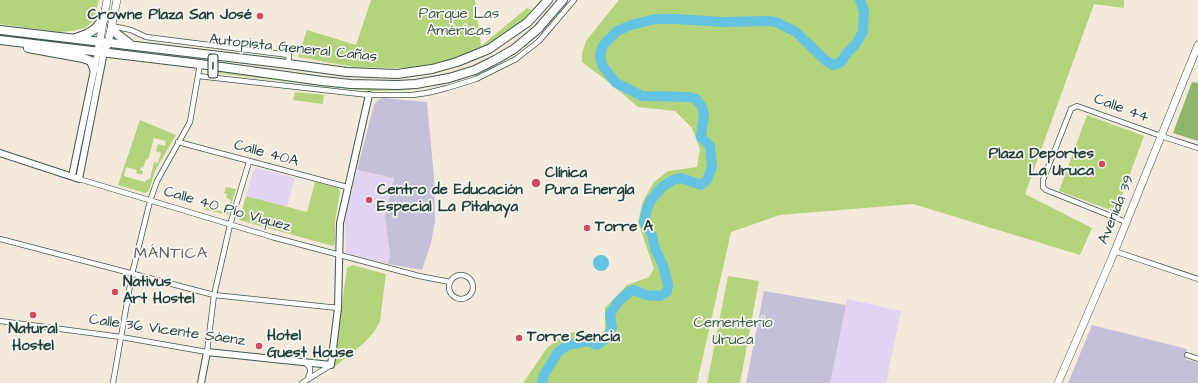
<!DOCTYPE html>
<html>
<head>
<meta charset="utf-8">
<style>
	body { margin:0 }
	canvas { display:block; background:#f4eadb }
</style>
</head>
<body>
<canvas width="1198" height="383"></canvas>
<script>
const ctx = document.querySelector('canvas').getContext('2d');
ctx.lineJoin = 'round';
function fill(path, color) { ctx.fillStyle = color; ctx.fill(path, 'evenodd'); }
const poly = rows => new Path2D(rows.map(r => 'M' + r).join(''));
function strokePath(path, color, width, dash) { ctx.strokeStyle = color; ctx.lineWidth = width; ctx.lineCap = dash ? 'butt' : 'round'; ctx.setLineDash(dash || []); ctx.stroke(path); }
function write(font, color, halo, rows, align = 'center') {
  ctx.font = font + ' "Architects Daughter",sans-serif'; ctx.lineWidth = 3.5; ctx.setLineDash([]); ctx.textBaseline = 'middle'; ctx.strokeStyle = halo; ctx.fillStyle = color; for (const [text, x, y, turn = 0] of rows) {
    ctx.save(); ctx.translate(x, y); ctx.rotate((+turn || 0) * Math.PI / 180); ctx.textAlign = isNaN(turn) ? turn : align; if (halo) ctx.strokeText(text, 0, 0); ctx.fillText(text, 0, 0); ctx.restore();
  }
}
const built = poly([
	[256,168,295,178,287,207,246,196,253,172],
	[357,170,395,178,385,217,390,255,388,264,346,253,345,217],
	[847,299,901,311,886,383,830,383]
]);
const industrial = poly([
	[382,98,427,102,434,177,435,221,431,243,422,270,388,264,390,255,385,217,394,178,357,170,374,105,378,100],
	[764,291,846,305,830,383,746,383],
	[1092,325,1187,349,1185,359,1198,363,1198,383,1068,383]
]);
const green = poly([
	[0,0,99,0,94,20,85,28,72,31,59,32,0,24],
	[371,0,475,0,481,46,527,8,535,12,513,30,483,48,440,63,416,67,394,68,354,67,298,57,307,30,356,45],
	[619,0,1124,0,1124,8,1094,4,1025,194,1092,228,1080,255,913,204,780,215,731,232,697,383,523,383,547,348,563,335,583,330,596,338,605,330,605,308,627,285,649,277,654,269,638,222,643,201,654,182,668,171,697,167,700,149,692,128,675,111,638,107,611,84,582,62,582,53,586,41],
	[218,71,351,86,411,88,411,90,373,91,350,89,217,73],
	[295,92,324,95,323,104,293,100],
	[1087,115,1144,136,1116,212,1059,191],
	[140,120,176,135,155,171,149,191,145,193,118,185],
	[154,138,166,141,165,146,158,144,156,151,161,153,158,163,154,162,150,179,146,180,145,182,124,176,126,167,137,170,136,173,142,175,143,171,140,170,141,167,143,168,146,159,148,160],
	[315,182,338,188,340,192,335,221,335,244,333,246,239,220,246,196,307,212],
	[226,187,236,189,228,215,202,209,203,206,227,213,231,200,226,198,227,194,224,193],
	[352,265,386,274,380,321,374,332,364,343,333,368,347,268],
	[728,276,759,281,740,383,707,383]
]);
const forest = poly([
	[1192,82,1198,83,1198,141,1173,133]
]);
const water = poly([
	'593 263a8 8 0 1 1 16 0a8 8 0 1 1-16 0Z'
]);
const river = poly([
	[542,383,544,375,558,352,568,345,588,341,597,345,608,337,612,327,610,314,618,302,629,292,634,290,646,295,660,296,667,292,668,285,663,265,655,249,652,235,644,222,647,209,651,200,662,187,673,180,681,178,701,185,707,180,712,167,710,146,701,137,704,114,702,107,696,99,690,97,642,96,616,83,602,65,600,56,602,47,608,40,617,31,631,25,655,19,676,19,723,22,768,21,776,22,796,32,825,60,833,65,841,62,847,53,855,45,863,32,864,11,860,0]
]);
const minor = poly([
	[112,26,131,30,146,37,289,55,288,64],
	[198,76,369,95,412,95,427,93,447,88,476,79,516,59,539,41,574,0],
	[178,142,347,187],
	[79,179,272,237,419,276,450,282],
	[1126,222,1046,190,1043,187,1043,180,1071,109,1077,106,1161,136,1198,148],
	[0,239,214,295,338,308],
	[1114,251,1198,279],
	'449 287a12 12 0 1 1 24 0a12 12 0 1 1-24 0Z',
	[0,321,121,337,207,352,214,295,230,225,249,162],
	[1187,355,1198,359],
	[305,362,310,368,310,373,307,380],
	[113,383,132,274,150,201,157,181,190,122,200,64],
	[302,383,331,365]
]);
const tertiary = poly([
	[0,153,79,179,104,52],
	[72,176,98,51],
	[201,383,207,352,331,365,338,308,340,223,369,95]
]);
const secondary = poly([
	[98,51,107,0],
	[104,52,108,43,117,0],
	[1058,383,1111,260,1198,45]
]);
const trunk = poly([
	[112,26,113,30,117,34,130,44],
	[0,30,288,64,347,72,397,74,432,69,457,62,489,49,528,22,548,0],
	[76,38,87,34,95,29,104,18],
	[0,40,200,64,322,81,351,84,397,85,416,84,449,78,475,70,495,60,514,49,538,29,563,0],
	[28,48,83,58,91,61,94,69]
]);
const markers = [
	[260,16,4,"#d1495b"],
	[1102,164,4,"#d1495b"],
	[536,183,5,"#d1495b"],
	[369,200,4,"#d1495b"],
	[587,228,4,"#d1495b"],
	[115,292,4,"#d1495b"],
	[33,315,4,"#d1495b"],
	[519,338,4,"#d1495b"],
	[259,346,4,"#d1495b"]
];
const shields = [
	[213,66,10]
];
const shieldNames = [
	["1",213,66]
];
const parkNames = [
	["Parque Las",459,15],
	["Américas",459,32],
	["Cementerio",733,324],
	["Uruca",733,341]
];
const poiNames = [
	["Crowne Plaza San José",252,16,"right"],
	["Plaza Deportes",1094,155,"right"],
	["La Uruca",1094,172,"right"],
	["Clínica",545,174],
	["Pura Energía",545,191],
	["Centro de Educación",377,191],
	["Especial La Pitahaya",377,208],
	["Torre A",595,228],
	["Nativus",123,283],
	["Art Hostel",123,300],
	["Natural",33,330,"center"],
	["Hostel",33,347,"center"],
	["Hotel",267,337],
	["Guest House",267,354],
	["Torre Sencia",527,338]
];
const streetNames = [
	["Autopista General Cañas",293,49,6],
	["Calle 44",1121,109,20],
	["Calle 40A",266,154,15],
	["Calle 40 Pío Víquez",227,210,16],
	["Avenida 39",1117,210,-68],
	["Calle 36 Vicente Sáenz",167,331,8]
];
const neighbourhoodNames = [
	["MÁNTICA",171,255]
];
fill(built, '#e2d4f3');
fill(industrial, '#c5c0da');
fill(green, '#b4d47b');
fill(forest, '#8fb66b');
fill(water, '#64c3e2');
strokePath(river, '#64c3e2', 10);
strokePath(minor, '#3f574d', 6);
strokePath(tertiary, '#3f574d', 8);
strokePath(secondary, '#3f574d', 8);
strokePath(trunk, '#3f574d', 10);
strokePath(minor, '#fff', 4.5);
strokePath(tertiary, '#fff', 6);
strokePath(secondary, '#fff', 7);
strokePath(trunk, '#fff', 8);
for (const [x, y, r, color] of markers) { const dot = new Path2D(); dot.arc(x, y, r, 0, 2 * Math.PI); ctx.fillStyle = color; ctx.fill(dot); strokePath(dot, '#f6f6f2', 1.5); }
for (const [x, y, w] of shields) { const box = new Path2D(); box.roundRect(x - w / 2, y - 12, w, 24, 3); ctx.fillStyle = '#f6f6f2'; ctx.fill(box); strokePath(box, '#1f3d34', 1); }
write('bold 14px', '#1f3d34', null, shieldNames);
write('15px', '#3d5b42', '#f6f6f2', parkNames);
write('bold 15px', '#1f3d34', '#f6f6f2', poiNames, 'left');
write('15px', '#1f3d34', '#f6f6f2', streetNames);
ctx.letterSpacing = '1px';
write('16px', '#605f69', '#f6f6f2', neighbourhoodNames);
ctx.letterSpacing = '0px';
</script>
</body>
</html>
